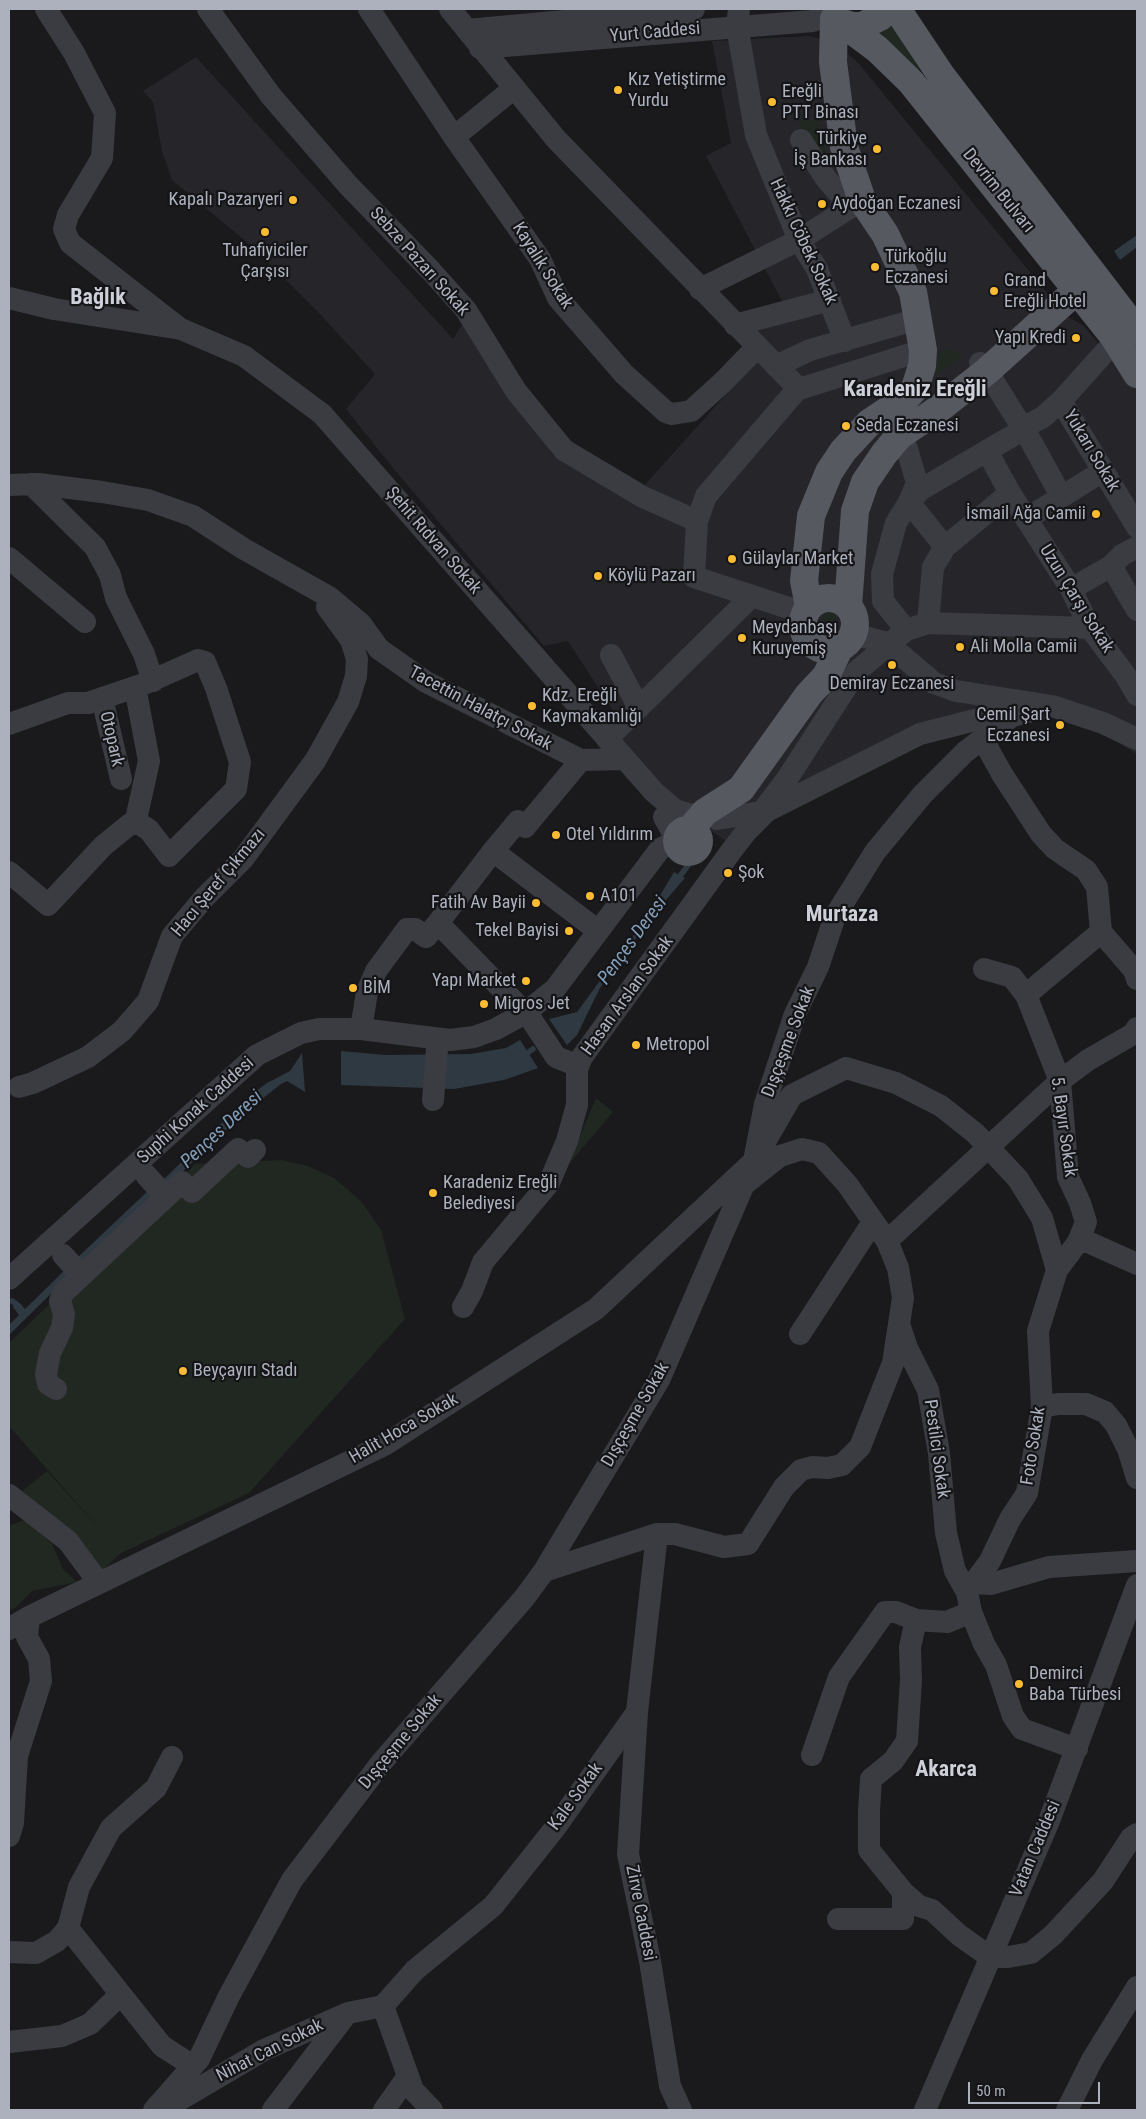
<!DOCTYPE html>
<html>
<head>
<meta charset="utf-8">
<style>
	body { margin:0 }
	#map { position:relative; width:1146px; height:2119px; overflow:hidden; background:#1a1a1d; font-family:"Roboto Condensed",sans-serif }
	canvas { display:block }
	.frame { position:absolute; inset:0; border:10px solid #acb1bd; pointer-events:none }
	.scale { position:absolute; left:968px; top:2082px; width:132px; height:22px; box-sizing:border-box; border:2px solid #acb1bd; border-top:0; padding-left:6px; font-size:15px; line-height:18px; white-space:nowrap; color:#acb1bd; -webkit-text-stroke:4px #151518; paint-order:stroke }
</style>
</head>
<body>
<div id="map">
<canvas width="1146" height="2119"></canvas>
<div class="frame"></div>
<div class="scale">50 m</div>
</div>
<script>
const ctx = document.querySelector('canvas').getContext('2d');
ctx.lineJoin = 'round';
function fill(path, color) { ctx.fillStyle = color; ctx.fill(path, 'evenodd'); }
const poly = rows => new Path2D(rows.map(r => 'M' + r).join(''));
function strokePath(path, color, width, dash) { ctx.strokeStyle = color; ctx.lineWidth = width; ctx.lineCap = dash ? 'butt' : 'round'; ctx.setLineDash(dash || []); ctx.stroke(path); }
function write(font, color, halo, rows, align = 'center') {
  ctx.font = font + ' "Roboto Condensed",sans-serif'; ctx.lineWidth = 4.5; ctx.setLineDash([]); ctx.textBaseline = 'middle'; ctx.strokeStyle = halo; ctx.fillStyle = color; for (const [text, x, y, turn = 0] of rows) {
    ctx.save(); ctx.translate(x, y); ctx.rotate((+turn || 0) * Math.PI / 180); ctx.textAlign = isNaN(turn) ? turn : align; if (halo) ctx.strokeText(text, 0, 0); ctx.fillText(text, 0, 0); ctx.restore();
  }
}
const built = poly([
	[809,36,836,43,859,64,1066,316,1083,325,1105,351,1116,353,1137,388,1137,754,1090,726,1041,711,975,718,727,842,655,791,609,738,621,723,568,641,544,646,393,468,346,409,375,374,319,313,254,248,172,180,162,151,153,102,143,91,196,57,453,339,463,323,553,455,633,498,767,349,737,321,785,307,706,156,731,143,712,41]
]);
const green = poly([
	[892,23,920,69,917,71,876,35],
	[798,120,818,120,831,169,808,143],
	[947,349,964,356,936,374,938,353],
	[829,610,836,616,837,634,830,637,824,635,822,616],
	[596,1098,613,1112,568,1165,588,1117],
	[281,1160,308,1166,334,1178,361,1201,381,1230,405,1319,249,1493,121,1553,99,1573,9,1485,9,1483,19,1494,47,1471,106,1536,9,1426,9,1343,195,1164],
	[27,1519,52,1544,63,1569,77,1582,32,1591,15,1608,9,1610,9,1526]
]);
const water = poly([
	[1137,235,1137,247,1120,260,1114,251],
	[674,872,685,878,653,915,600,988,577,1035,567,1045,549,1019,577,1012,649,914],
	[520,1040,538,1068,504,1080,454,1089,341,1085,341,1051,385,1055,471,1054,506,1048],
	[302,1053,305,1092,287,1081,281,1084,243,1114,164,1189,159,1184,248,1097,267,1083,290,1071],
	[151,1188,156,1195,81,1266,76,1259],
	[68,1267,73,1272,9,1335,9,1325,19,1315,13,1307,16,1300,25,1309]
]);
const stream = poly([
	[677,880,704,844],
	[522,1057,533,1049],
	[12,1301,20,1307]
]);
const minor = poly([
	[46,9,74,53,105,113,102,158,68,215,64,229,70,243,179,328],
	[208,9,271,96,348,185,432,272,466,310,516,391,564,450,643,497,697,521],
	[369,9,454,137,540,259,558,298,624,374,666,412,672,414,691,411,723,382,757,347],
	[450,9,556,139,794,384,794,393,706,496,697,521,694,577,804,613],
	[739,9,737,26,756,135,799,240,817,269,845,341],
	[467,30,694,9],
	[480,48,813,21,829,13],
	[454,137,513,89],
	[801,140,827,180,851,207],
	[700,289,799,240,862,200],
	[9,298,54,309,181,329,244,356,322,414,654,792,675,810,692,815,705,812],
	[735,325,830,300],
	[980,363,987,371,1020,424],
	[776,366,810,350,918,319],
	[796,390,923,350],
	[1061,401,1137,527],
	[1028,425,1043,417,1061,401,1105,352],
	[1027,434,1061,496],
	[899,436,907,449,917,483,909,502,945,547],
	[987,451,1010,493,1071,589,1090,628,1126,676,1137,695],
	[31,484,95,547,110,575,116,598,144,654,153,681],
	[9,485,38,484,102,492,148,500,193,516,244,549,329,597,361,624,379,649,426,682,581,760,624,759],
	[1026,519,1103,471],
	[9,558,85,622],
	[1111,566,1137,610],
	[1071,589,1111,566,1122,555,1137,547],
	[928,623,933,567,945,547,1010,493],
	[906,630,883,601,882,574,896,523,909,502,920,490,1019,432],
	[853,634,887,643,934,683,956,691,1052,706,1103,723,1137,739],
	[611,655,638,706],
	[135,687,149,761,135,824],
	[102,698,121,779],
	[9,724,68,703,88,703,144,684,198,660,205,662,216,688,240,762,236,789,169,856,149,830,140,824,130,824,103,846,48,905,9,872],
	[982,738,1002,774,1041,834,1055,849,1086,870,1097,887,1101,932],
	[607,739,752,596],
	[762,812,787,779,856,672,906,630,928,623,1090,628],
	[717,819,767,811,920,734,975,720,1012,716],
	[493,851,518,821,525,827,581,760],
	[1101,932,1134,970,1137,979],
	[984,969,1012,977,1026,995,1101,932],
	[1026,995,1060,1081,1068,1177,1080,1203,1086,1222,1078,1242],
	[361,1029,367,992,376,971,407,929,415,929,426,937,438,923],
	[578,1066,556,1057,531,1019,438,923,493,851,597,930],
	[19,1087,33,1083,88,1057,122,1031,148,1001,172,936,205,897,243,859,315,761,348,702,356,676,357,659,351,640,327,607],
	[433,1100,437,1049],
	[146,1175,165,1196],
	[887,1241,1060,1081,1088,1060,1133,1034,1137,1028],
	[63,1255,81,1275],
	[9,1279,257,1055,301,1033,319,1029,361,1029,450,1040,474,1037,496,1029,525,1013,555,989,660,849,677,840,664,817],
	[463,1307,472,1291,483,1262,549,1183,567,1141,577,1105,577,1069,582,1057,732,850,746,832,767,811],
	[899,1324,907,1348,928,1390,939,1453,946,1533,955,1571,967,1592,971,1612,984,1644,996,1665,1013,1716,1022,1729,1077,1749],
	[800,1334,873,1222],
	[56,1389,48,1384,46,1374,50,1353,62,1328,64,1314,60,1301,63,1293,182,1182,192,1192,238,1149,248,1157,255,1150],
	[1042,1407,1058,1404,1086,1404,1105,1412,1116,1425,1128,1449,1137,1478],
	[9,1495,68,1541,99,1583],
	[657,1534,675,1534,724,1547,748,1544,784,1487,801,1470,812,1467,828,1468,842,1465,860,1447,893,1363,903,1298,898,1268,887,1241,847,1184,819,1153,802,1149,780,1156,746,1183],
	[544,1571,657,1534,637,1712,628,1854,650,1961,670,2086,681,2110],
	[974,1583,991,1584,1049,1567,1137,1561],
	[967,1592,990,1561,1010,1519,1027,1493,1042,1407,1038,1331,1057,1270,1078,1242,1088,1242,1137,1264],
	[916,1620,910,1647,911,1680,907,1741,893,1761,871,1779,869,1811,869,1850,903,1892,919,1906,932,1910,959,1935,990,1957,1008,1957,1031,1953,1053,1935,1103,1881,1131,1838,1137,1834],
	[9,1629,29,1617,386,1444,596,1309,754,1161,792,1095,846,1068,896,1083,941,1106,975,1133,1018,1179,1042,1218,1057,1270],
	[812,1755,839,1677,885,1612,896,1612,916,1620,947,1622,971,1612],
	[9,1836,13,1823,17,1756,41,1681,39,1659,27,1637,29,1617],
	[838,1919,903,1919,903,1892],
	[68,1928,162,2046,193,2066],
	[9,1952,36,1953,57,1941,68,1928,79,1887,111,1828,156,1788,172,1757],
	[383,2006,415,1970,493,1906,555,1828,637,1712],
	[383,2006,413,2090,432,2110],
	[9,2042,62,2036,90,2024,120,1995],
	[164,2109,264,2050,348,2013,383,2006],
	[154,2110,199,2059,229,1996,292,1880,381,1763,525,1597,544,1571,659,1380,754,1161,765,1104,795,1014,818,967,835,916,875,852,923,794,965,752,1012,716,1052,706],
	[273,2110,345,2016],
	[384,2110,408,2076],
	[925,2110,1049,1821,1137,1585],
	[1067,2110,1092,2060,1137,1987]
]);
const major = poly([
	[897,9,941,75,1137,331],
	[837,21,852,26,862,26,880,17,886,9],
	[842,23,877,49,911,82,1114,337,1137,374],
	'803 624a26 26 0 1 1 52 0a26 26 0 1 1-52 0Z',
	[809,606,804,581,811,516,829,472,843,451,869,423,905,399,915,388,922,366,923,350,913,292,885,234,862,200,844,147,833,62,834,19],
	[848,606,855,511,865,482,884,454,899,436,940,408,987,371,1077,290],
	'677 841a11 11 0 1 1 22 0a11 11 0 1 1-22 0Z',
	[689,831,705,812,741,789,809,694,826,676,839,649]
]);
const markers = [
	[618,90,5,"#fbbc34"],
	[772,102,5,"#fbbc34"],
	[877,149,5,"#fbbc34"],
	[293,200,5,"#fbbc34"],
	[822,204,5,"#fbbc34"],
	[265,232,5,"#fbbc34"],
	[875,267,5,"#fbbc34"],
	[994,291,5,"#fbbc34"],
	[1076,338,5,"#fbbc34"],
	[846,426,5,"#fbbc34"],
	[1096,514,5,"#fbbc34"],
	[732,559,5,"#fbbc34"],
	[598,576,5,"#fbbc34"],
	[742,638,5,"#fbbc34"],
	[960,647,5,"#fbbc34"],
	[892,665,5,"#fbbc34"],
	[532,706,5,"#fbbc34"],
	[1060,725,5,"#fbbc34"],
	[556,835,5,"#fbbc34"],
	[728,873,5,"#fbbc34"],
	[590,896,5,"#fbbc34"],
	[536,903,5,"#fbbc34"],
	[569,931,5,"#fbbc34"],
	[526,981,5,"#fbbc34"],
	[353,988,5,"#fbbc34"],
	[484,1004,5,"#fbbc34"],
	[636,1045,5,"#fbbc34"],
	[433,1193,5,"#fbbc34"],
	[183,1371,5,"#fbbc34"],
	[1019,1684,5,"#fbbc34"]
];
const streetNames = [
	["Yurt Caddesi",655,33,-5],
	["Devrim Bulvarı",998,191,51],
	["Hakkı Cöbek Sokak",803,242,65],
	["Sebze Pazarı Sokak",419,262,48],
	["Kayalık Sokak",542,266,58],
	["Yukarı Sokak",1091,451,59],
	["Şehit Rıdvan Sokak",433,541,49],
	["Uzun Çarşı Sokak",1076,599,58],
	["Tacettin Halatçı Sokak",480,709,28],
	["Otopark",111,739,77],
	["Hacı Şeref Çıkmazı",219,883,-50],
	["Hasan Arslan Sokak",628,996,-54],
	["Dışçeşme Sokak",789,1042,-69],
	["Suphi Konak Caddesi",196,1111,-42],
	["5. Bayır Sokak",1063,1127,82],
	["Dışçeşme Sokak",636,1415,-60],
	["Halit Hoca Sokak",404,1429,-30],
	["Foto Sokak",1034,1446,-81],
	["Pestilci Sokak",936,1449,82],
	["Dışçeşme Sokak",401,1742,-50],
	["Kale Sokak",576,1797,-54],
	["Vatan Caddesi",1036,1849,-67],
	["Zirve Caddesi",640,1913,79],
	["Nihat Can Sokak",270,2051,-27]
];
const poiNames = [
	["Kız Yetiştirme",628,80],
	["Yurdu",628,101],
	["Ereğli",782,92],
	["PTT Binası",782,113],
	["Türkiye",867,139,"right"],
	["İş Bankası",867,160,"right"],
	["Kapalı Pazaryeri",283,200,"right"],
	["Aydoğan Eczanesi",832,204],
	["Tuhafiyiciler",265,251,"center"],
	["Çarşısı",265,272,"center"],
	["Türkoğlu",885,257],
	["Eczanesi",885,278],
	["Grand",1004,281],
	["Ereğli Hotel",1004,302],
	["Yapı Kredi",1066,338,"right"],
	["Seda Eczanesi",856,426],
	["İsmail Ağa Camii",1086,514,"right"],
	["Gülaylar Market",742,559],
	["Köylü Pazarı",608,576],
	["Meydanbaşı",752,628],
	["Kuruyemiş",752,649],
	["Ali Molla Camii",970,647],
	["Demiray Eczanesi",892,684,"center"],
	["Kdz. Ereğli",542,696],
	["Kaymakamlığı",542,717],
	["Cemil Şart",1050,715,"right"],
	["Eczanesi",1050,736,"right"],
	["Otel Yıldırım",566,835],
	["Şok",738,873],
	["A101",600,896],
	["Fatih Av Bayii",526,903,"right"],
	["Tekel Bayisi",559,931,"right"],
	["Yapı Market",516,981,"right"],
	["BİM",363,988],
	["Migros Jet",494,1004],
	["Metropol",646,1045],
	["Karadeniz Ereğli",443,1183],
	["Belediyesi",443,1204],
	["Beyçayırı Stadı",193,1371],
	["Demirci",1029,1674],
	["Baba Türbesi",1029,1695]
];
const waterNames = [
	["Pençes Deresi",633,941,-54],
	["Pençes Deresi",222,1130,-43]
];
const districtNames = [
	["Bağlık",98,298],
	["Karadeniz Ereğli",915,390],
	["Murtaza",842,915],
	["Akarca",946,1770]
];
fill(built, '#26262a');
fill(green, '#202821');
fill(water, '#2f3942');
strokePath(stream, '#2f3942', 5.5);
strokePath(minor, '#3b3c42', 22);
strokePath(major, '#575961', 28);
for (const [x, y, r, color] of markers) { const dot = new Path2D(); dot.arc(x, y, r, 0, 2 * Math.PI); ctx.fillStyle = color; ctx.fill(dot); strokePath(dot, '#151518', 2); }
write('18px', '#acb1bd', '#151518', streetNames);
write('18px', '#acb1bd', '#151518', poiNames, 'left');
write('italic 19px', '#839eb9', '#151518', waterNames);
write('bold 22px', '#ced0d9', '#151518', districtNames);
</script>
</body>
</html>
